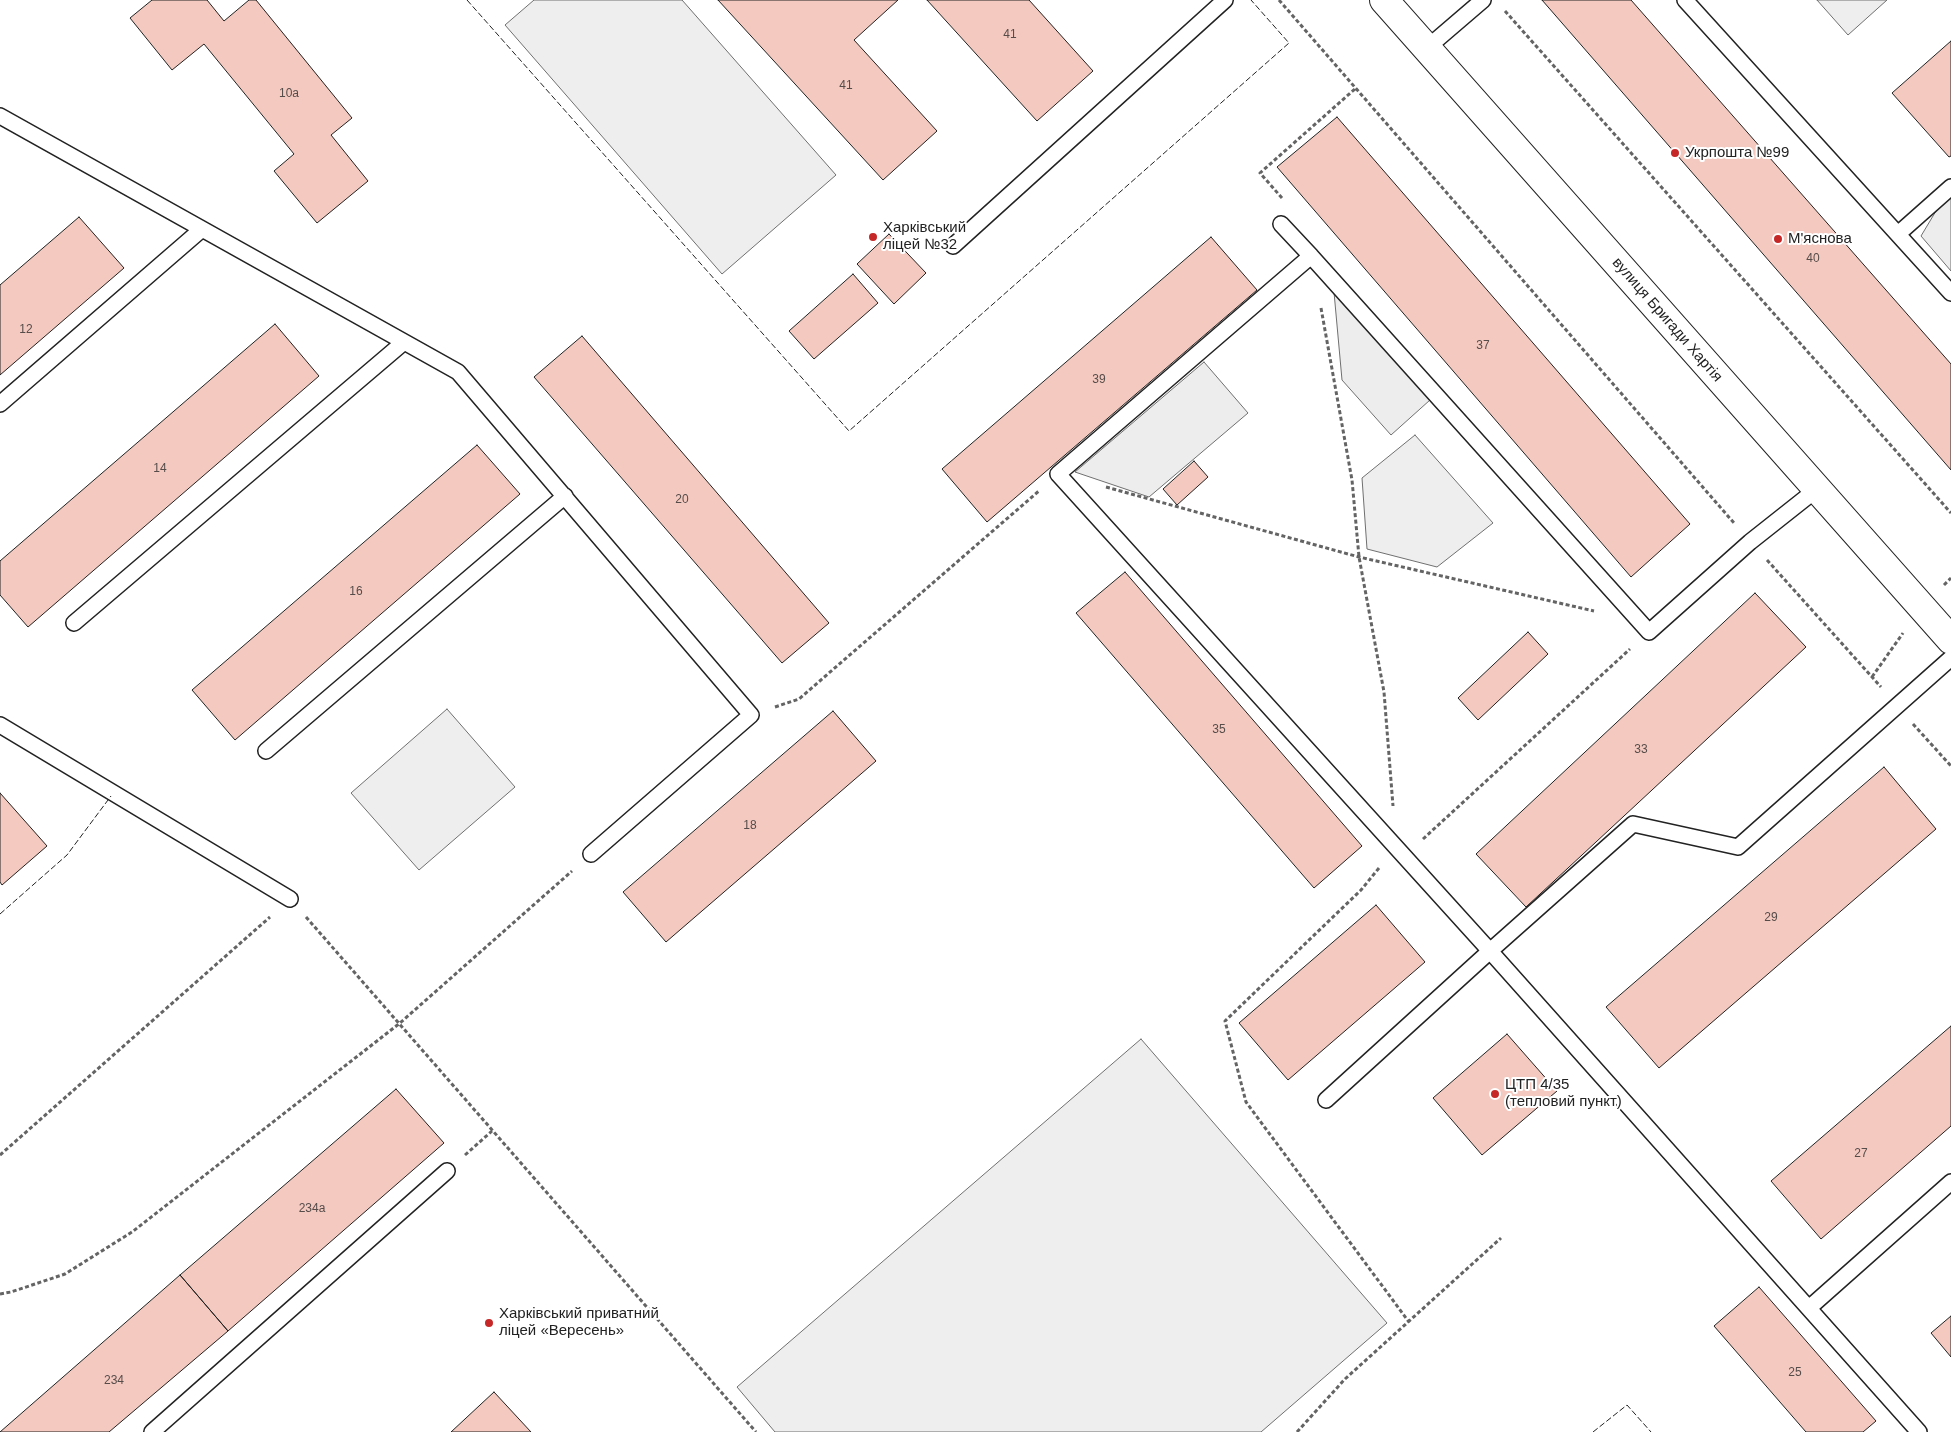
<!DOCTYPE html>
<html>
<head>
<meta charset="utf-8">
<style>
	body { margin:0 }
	canvas { display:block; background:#fff }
</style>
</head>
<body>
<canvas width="1951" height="1432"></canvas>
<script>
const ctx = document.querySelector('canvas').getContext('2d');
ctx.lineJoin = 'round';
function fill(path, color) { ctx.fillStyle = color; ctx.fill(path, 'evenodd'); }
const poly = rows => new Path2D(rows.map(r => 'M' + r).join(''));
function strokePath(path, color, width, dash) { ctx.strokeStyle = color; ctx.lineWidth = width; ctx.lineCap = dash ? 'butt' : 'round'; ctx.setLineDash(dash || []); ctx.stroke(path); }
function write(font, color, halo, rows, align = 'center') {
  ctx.font = font + ' Arial,sans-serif'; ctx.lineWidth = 4; ctx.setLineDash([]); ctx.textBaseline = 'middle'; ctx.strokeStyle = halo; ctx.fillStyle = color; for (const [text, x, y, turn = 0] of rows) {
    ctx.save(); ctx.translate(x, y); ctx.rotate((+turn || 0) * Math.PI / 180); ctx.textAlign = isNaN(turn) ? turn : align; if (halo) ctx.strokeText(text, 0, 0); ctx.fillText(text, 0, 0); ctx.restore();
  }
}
const green = poly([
	[534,0,682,0,836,175,722,274,505,25,534,0],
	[1817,0,1887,0,1848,35,1817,0],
	[1415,435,1493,523,1437,567,1367,549,1362,478,1415,435],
	[447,709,515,787,419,870,351,793,447,709],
	[1141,1039,1387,1323,1261,1432,775,1432,737,1387,1141,1039]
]);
const parking = poly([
	[1951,196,1951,271,1921,236,1939,206,1951,196],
	[1334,292,1430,400,1391,435,1342,380,1334,292],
	[1204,362,1248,413,1149,497,1075,472,1204,362]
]);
const building = poly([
	[152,0,207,0,224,21,249,0,256,0,352,118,331,135,368,181,317,223,274,171,294,154,204,44,172,70,130,18,152,0],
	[718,0,898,0,854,40,937,131,883,180,718,0],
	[927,0,1029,0,1093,71,1037,121,927,0],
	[1542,0,1631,0,1951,364,1951,470,1542,0],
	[1951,41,1951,156,1949,157,1892,93,1951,41],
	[1337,117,1690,524,1631,577,1277,167,1337,117],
	[79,217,124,268,0,375,0,285,79,217],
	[889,234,926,273,894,304,857,264,889,234],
	[1211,237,1257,290,987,522,942,469,1211,237],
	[853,274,878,303,814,359,789,331,853,274],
	[275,324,319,376,28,627,0,595,0,561,275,324],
	[582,336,829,623,782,663,534,377,582,336],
	[477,445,520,494,235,740,192,690,477,445],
	[1194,461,1208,477,1177,505,1163,489,1194,461],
	[1125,572,1362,846,1314,888,1076,613,1125,572],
	[1755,593,1806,647,1526,907,1476,854,1755,593],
	[1528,632,1548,654,1478,720,1458,698,1528,632],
	[833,711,876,761,666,942,623,892,833,711],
	[1884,767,1936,829,1659,1068,1606,1007,1884,767],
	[0,793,47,846,2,885,0,882,0,793],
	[1376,905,1425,962,1288,1080,1239,1023,1376,905],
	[1951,1026,1951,1126,1821,1239,1771,1181,1951,1026],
	[1507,1034,1557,1091,1482,1155,1433,1098,1507,1034],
	[396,1089,444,1143,228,1331,180,1275,396,1089],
	[180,1275,228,1331,109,1432,0,1432,180,1275],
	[1759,1287,1876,1421,1863,1432,1806,1432,1714,1326,1759,1287],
	[1951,1316,1951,1357,1931,1333,1951,1316],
	[494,1392,531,1432,451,1432,494,1392]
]);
const path = poly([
	[1279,0,1734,523],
	[1505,11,1951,513],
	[1282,198,1260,173,1356,88],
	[1321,308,1352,480,1359,557,1384,692,1393,806],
	[1106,487,1359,557,1594,611],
	[1767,560,1881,687],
	[1944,585,1951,578],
	[1872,677,1903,633],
	[775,707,799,699,1040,490],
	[1913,724,1951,766],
	[1423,839,1630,649],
	[1379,868,1361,890,1225,1021,1246,1102,1409,1322],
	[306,917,756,1432],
	[0,1155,270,917],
	[465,1155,492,1131],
	[0,1294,11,1292,65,1274,132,1232,400,1023,572,871],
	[1297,1432,1345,1379,1501,1238]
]);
const lane = poly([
	[1685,0,1951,293],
	[1427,48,1483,0],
	[0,116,458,372,751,715,591,854],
	[1281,224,1311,256],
	[1898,234,1951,187],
	[953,246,1225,0],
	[0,404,202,229],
	[1817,489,1750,542,1649,632,1311,256,1058,474,1490,951,1633,824,1738,847,1951,658],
	[74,623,404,342],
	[0,725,290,899],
	[266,751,565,496],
	[1326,1100,1490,951,1919,1432],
	[1809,1308,1951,1182],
	[152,1432,447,1171]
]);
const secondary = poly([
	[1384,0,1951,640]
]);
const fence = poly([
	[467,0,849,431,1289,43,1251,0],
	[0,914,67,855,111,796],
	[1593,1432,1627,1405,1651,1432]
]);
const markers = [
	[1675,153,5,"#c62828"],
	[873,237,5,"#c62828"],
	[1778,239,5,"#c62828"],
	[1495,1094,5,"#c62828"],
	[489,1323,5,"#c62828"]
];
const numberNames = [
	["41",1010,35],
	["41",846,86],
	["10а",289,94],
	["40",1813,259],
	["12",26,330],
	["37",1483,346],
	["39",1099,380],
	["14",160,469],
	["20",682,500],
	["16",356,592],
	["35",1219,730],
	["33",1641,750],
	["18",750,826],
	["29",1771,918],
	["27",1861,1154],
	["234а",312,1209],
	["25",1795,1373],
	["234",114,1381]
];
const poiNames = [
	["Укрпошта №99",1685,153],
	["Харківський",883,228],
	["ліцей №32",883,245],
	["М'яснова",1788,239],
	["ЦТП 4/35",1505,1085],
	["(тепловий пункт)",1505,1102],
	["Харківський приватний",499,1314],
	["ліцей «Вересень»",499,1331]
];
const streetNames = [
	["вулиця Бригади Хартія",1667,320,49]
];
fill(green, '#eee');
strokePath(green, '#6f6f6f', 1);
fill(parking, '#ededed');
strokePath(parking, '#6f6f6f', 1);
fill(building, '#f3c9c0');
strokePath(building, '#222', 1);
strokePath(lane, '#222', 18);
strokePath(secondary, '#222', 30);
strokePath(path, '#646464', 3, [4, 2.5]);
strokePath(lane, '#fff', 15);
strokePath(secondary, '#fff', 28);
strokePath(fence, '#222', 1, [6, 2.5]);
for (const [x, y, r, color] of markers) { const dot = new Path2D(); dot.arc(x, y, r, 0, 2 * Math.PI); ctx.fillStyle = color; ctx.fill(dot); strokePath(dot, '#fff', 2); }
write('12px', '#564c4a', null, numberNames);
write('15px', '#222', '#fff', poiNames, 'left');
write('15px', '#222', '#fff', streetNames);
</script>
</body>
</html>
